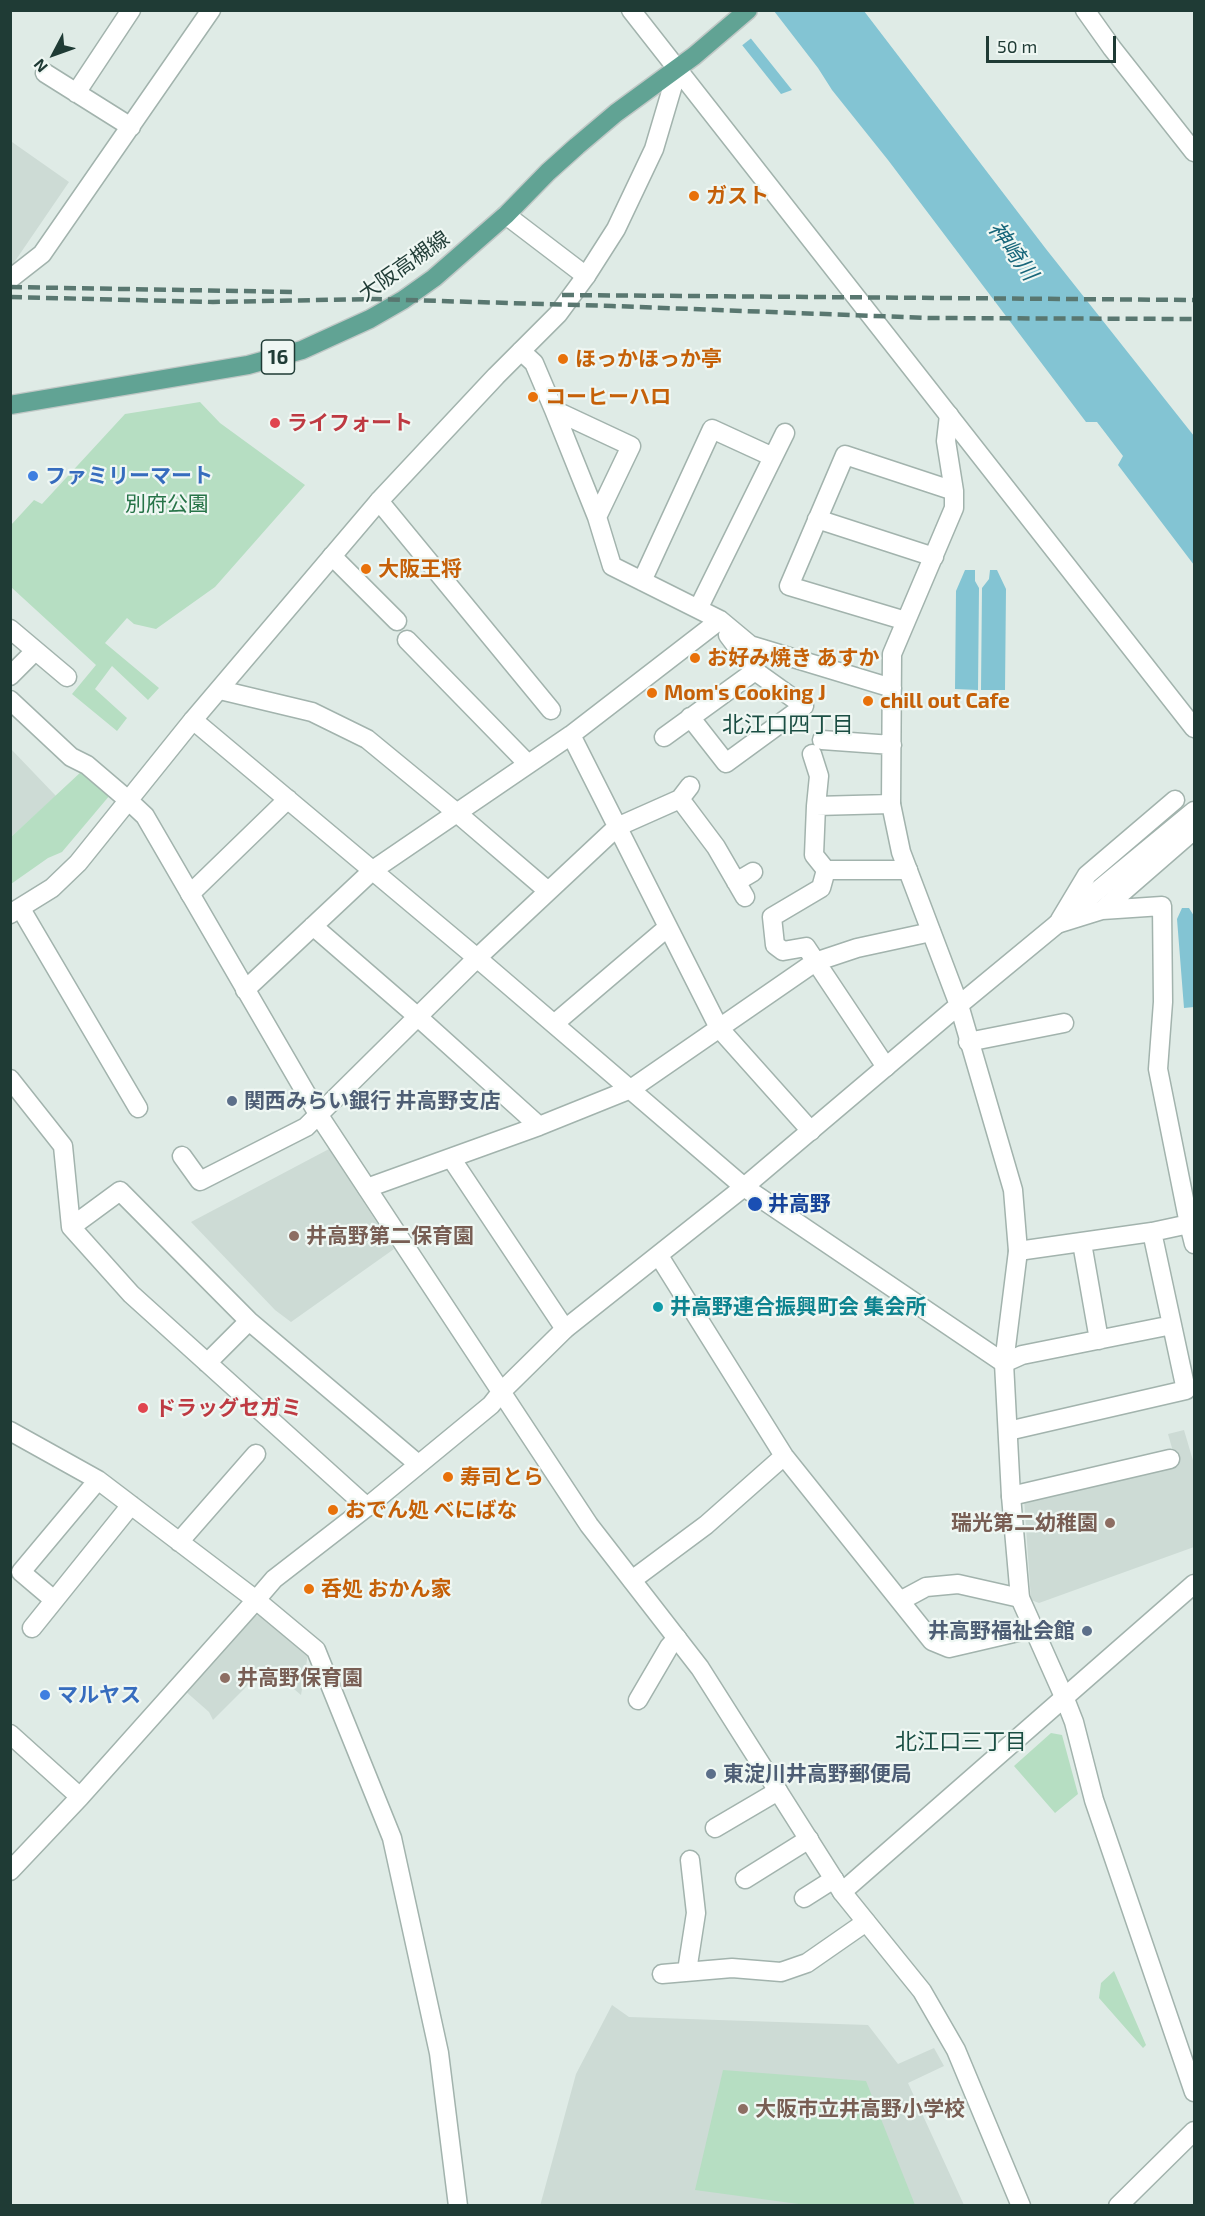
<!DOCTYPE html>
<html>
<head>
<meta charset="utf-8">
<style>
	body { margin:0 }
	#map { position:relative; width:1205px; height:2216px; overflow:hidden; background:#dfebe6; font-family:"Exo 2",sans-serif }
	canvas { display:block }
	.frame { position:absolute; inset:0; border:12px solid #1f3b35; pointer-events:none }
	.north { position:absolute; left:24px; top:24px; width:60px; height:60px; -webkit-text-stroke:4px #eff7f3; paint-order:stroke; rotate:229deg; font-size:16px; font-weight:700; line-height:24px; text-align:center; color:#1f3b35 }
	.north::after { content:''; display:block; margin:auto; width:21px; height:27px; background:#1f3b35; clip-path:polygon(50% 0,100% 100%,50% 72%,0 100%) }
	.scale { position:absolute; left:986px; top:36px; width:130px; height:27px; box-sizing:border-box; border:3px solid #1f3b35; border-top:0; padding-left:8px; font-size:18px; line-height:21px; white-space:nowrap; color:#1f3b35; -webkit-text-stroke:4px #eff7f3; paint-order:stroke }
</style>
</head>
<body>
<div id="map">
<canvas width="1205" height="2216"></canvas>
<div class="frame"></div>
<div class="north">N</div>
<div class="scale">50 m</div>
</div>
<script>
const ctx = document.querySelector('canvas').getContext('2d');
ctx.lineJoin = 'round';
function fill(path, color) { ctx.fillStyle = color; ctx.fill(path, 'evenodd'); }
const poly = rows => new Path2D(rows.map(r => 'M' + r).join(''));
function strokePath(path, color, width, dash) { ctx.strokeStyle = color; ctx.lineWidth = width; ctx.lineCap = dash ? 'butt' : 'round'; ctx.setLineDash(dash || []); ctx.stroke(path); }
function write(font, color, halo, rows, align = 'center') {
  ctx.font = font + ' "Exo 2","Noto Sans JP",sans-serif'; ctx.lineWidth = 4.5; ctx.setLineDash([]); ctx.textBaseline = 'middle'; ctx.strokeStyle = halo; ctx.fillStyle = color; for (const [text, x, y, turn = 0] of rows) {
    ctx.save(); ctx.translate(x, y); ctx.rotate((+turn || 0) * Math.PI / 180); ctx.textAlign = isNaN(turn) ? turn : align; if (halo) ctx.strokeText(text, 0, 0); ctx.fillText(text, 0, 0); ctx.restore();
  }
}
const built = poly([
	[12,142,69,182,11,267,10,143],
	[11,749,56,796,11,837],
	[329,1149,394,1249,291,1322,275,1310,191,1222],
	[1184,1430,1194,1464,1194,1547,1039,1603,1031,1600,1024,1498,1176,1462,1168,1434],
	[259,1615,308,1654,301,1695,267,1666,213,1720,209,1712,184,1690,248,1617],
	[612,2005,629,2017,868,2025,898,2064,934,2048,944,2066,908,2083,964,2205,540,2206,576,2074]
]);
const green = poly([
	[200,402,220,423,305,485,215,587,156,629,134,624,127,618,105,643,159,688,148,700,112,666,95,689,127,718,117,731,72,694,96,665,11,587,11,525,34,500,42,504,125,414],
	[82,771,110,795,62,852,48,858,11,884,11,837],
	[1051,1733,1062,1735,1078,1794,1055,1813,1014,1766],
	[1114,1971,1146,2045,1143,2048,1099,1998,1101,1983],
	[723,2070,866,2081,915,2205,806,2205,695,2190]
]);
const water = poly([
	[715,11,729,11,792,90,781,94],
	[774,11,864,11,1046,249,1194,436,1194,565,1118,465,1123,456,1097,422,1086,422,888,160,832,90,818,68],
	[965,570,975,570,975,581,979,588,978,690,955,689,956,591],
	[990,570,997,570,1006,589,1005,690,981,690,982,588,989,579],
	[1182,908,1189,908,1194,916,1194,1007,1184,1008,1177,919]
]);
const pier = poly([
	[712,10,733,10,754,36,740,47]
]);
const minor = poly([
	[1085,10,1112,48,1194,152],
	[45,73,131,127],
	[76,93,131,10],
	[506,215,586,276],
	[10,279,42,254,211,10],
	[521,351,534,363,554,410,597,517,612,566,720,620,750,645,892,688],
	[554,410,631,446,597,517],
	[379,501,551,710],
	[817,519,934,557],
	[332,556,397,621],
	[642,581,712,429,773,457],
	[698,609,785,433],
	[906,621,789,586,845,455,954,491],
	[10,629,67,677],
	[407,640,528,764],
	[10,676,35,651],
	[220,690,312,712,367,739,457,813,548,891],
	[10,700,71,757,87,765,128,800],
	[690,717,726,763,804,706,755,671,728,635],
	[193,720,477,958,744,1187,1004,1363,1022,1355,1172,1325],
	[571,735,719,1028,811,1131],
	[664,737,755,671],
	[822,740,892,745],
	[812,754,819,776,816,806],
	[680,799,716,847,745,897],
	[826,870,908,870],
	[736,882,753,872],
	[190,894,288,799],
	[21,909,138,1108],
	[1102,910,1162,906,1163,1002,1158,1069,1189,1224,1194,1244],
	[1060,920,1087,875,1175,800],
	[1057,924,1102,910,1194,830],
	[313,926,418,1017,539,1126],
	[245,990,373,870,571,735,720,620],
	[554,1024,668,927],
	[968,1042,1064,1023],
	[886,1067,806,947,783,951,775,945,772,917,821,888,826,870,814,855,816,806,891,804,892,654,954,508,954,491,946,441,949,415],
	[10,1079,63,1146,71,1227,131,1294,367,1507],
	[182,1156,200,1181,306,1127,477,958,617,827,680,799,690,786],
	[451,1158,565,1329],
	[367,1188,539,1126,631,1089,815,962,857,948,931,932],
	[71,1227,120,1191,249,1321,418,1464],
	[1082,1243,1099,1340],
	[1018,1251,1152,1232,1189,1224],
	[659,1256,784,1456,932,1641,949,1648,1035,1628],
	[207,1363,249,1321],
	[10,1431,98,1480,256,1600,316,1650,392,1838,439,2053,458,2206],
	[1008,1431,1186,1390,1152,1232],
	[1011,1496,1170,1459],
	[179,1542,256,1454],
	[632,1580,706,1525,784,1456],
	[54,1600,21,1572,98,1480],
	[900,1601,926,1587,958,1584,1020,1598],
	[32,1628,131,1505],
	[1065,1699,1074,1722,1094,1800,1194,2092],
	[638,1700,669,1647,677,1638],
	[10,1734,80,1797],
	[715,1828,778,1791],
	[10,1871,80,1797,256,1600],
	[745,1879,809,1839],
	[842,1892,1194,1584],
	[804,1898,834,1879],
	[687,1971,696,1913,690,1860],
	[662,1974,732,1968,781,1972,807,1963,866,1922],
	[1118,2206,1194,2131]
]);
const tertiary = poly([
	[631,10,1194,728],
	[128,800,145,816,318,1114,589,1525,700,1668,842,1892,922,1991,956,2050,1021,2206],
	[891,804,901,852,959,1005,1013,1190,1018,1251,1004,1363,1011,1496,1020,1598,1065,1699],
	[10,914,52,888,78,863,193,720,379,501,496,376,558,314,586,276,616,229,654,149,678,68],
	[256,1600,274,1579,367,1507,491,1405,502,1391,565,1329,744,1187,959,1005,1194,811]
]);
const primary = poly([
	[10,405,248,365,302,350,370,319,403,300,434,278,506,215,548,172,577,146,616,113,694,56,748,10]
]);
const rail = poly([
	[10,287,295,292],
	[562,295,1194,300],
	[10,297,213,302,372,299,612,306,929,318,1194,319]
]);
const markers = [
	[694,196,6,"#e8710a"],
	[563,359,6,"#e8710a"],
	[533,397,6,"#e8710a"],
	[275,423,6,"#e0444e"],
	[33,476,6,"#3f7fe0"],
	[366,569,6,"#e8710a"],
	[695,658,6,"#e8710a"],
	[652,693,6,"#e8710a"],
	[868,701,6,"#e8710a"],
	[232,1101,6,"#5c6f8a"],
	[755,1204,8,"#1a4fb4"],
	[294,1236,6,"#8d6e63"],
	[658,1307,6,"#0f9aa8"],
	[143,1408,6,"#e0444e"],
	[448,1477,6,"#e8710a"],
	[333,1510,6,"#e8710a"],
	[1110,1523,6,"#8d6e63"],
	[309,1589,6,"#e8710a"],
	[1087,1631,6,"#5c6f8a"],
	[225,1678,6,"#8d6e63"],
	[45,1695,6,"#3f7fe0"],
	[711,1774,6,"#5c6f8a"],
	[743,2109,6,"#8d6e63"]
];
const shields = [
	[278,357,33]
];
const shieldNames = [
	["16",278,357]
];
const foodNames = [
	["ガスト",706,196],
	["ほっかほっか亭",575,359],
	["コーヒーハロ",545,397],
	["大阪王将",378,569],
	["お好み焼き あすか",707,658],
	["Mom's Cooking J",664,693],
	["chill out Cafe",880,701],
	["寿司とら",460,1477],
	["おでん処 べにばな",345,1510],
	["呑処 おかん家",321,1589]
];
const streetNames = [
	["大阪高槻線",404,266,-35]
];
const healthNames = [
	["ライフォート",287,423],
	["ドラッグセガミ",155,1408]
];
const shopNames = [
	["ファミリーマート",45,476],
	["マルヤス",57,1695]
];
const parkNames = [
	["別府公園",167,504]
];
const serviceNames = [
	["関西みらい銀行 井高野支店",244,1101],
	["井高野福祉会館",1075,1631,"right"],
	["東淀川井高野郵便局",723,1774]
];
const transitNames = [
	["井高野",768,1204]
];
const educationNames = [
	["井高野第二保育園",306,1236],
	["瑞光第二幼稚園",1098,1523,"right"],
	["井高野保育園",237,1678],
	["大阪市立井高野小学校",755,2109]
];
const cultureNames = [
	["井高野連合振興町会 集会所",670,1307]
];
const waterNames = [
	["神崎川",1013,251,54]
];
const neighbourhoodNames = [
	["北江口四丁目",788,725],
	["北江口三丁目",961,1742]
];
fill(built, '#cddbd5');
fill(green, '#b6dec2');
fill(water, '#83c4d3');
fill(pier, '#dfebe6');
strokePath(minor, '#a2b3ad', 21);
strokePath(tertiary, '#a2b3ad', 21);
strokePath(primary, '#c0c8c6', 21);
strokePath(minor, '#fff', 18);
strokePath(tertiary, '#fff', 18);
strokePath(primary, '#61a394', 18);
strokePath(rail, '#597770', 4.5, [12, 6]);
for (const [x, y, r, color] of markers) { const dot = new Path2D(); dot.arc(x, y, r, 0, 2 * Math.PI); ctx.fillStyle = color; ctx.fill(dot); strokePath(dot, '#eff7f3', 2); }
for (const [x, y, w] of shields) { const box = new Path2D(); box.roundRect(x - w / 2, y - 17, w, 34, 4.5); ctx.fillStyle = '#eff7f3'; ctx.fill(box); strokePath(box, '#1f3b35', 1.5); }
write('bold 20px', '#1f3b35', null, shieldNames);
write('bold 21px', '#c56008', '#eff7f3', foodNames, 'left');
write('21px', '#1f3b35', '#eff7f3', streetNames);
write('bold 21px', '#be3a42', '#eff7f3', healthNames, 'left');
write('bold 21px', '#366cbe', '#eff7f3', shopNames, 'left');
write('21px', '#277448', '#eff7f3', parkNames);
write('bold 21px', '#4e5e75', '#eff7f3', serviceNames, 'left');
write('bold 21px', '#164399', '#eff7f3', transitNames, 'left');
write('bold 21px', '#785e54', '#eff7f3', educationNames, 'left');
write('bold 21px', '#0d838f', '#eff7f3', cultureNames, 'left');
write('italic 22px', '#17667a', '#eff7f3', waterNames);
write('22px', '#1a4e43', '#eff7f3', neighbourhoodNames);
</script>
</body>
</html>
